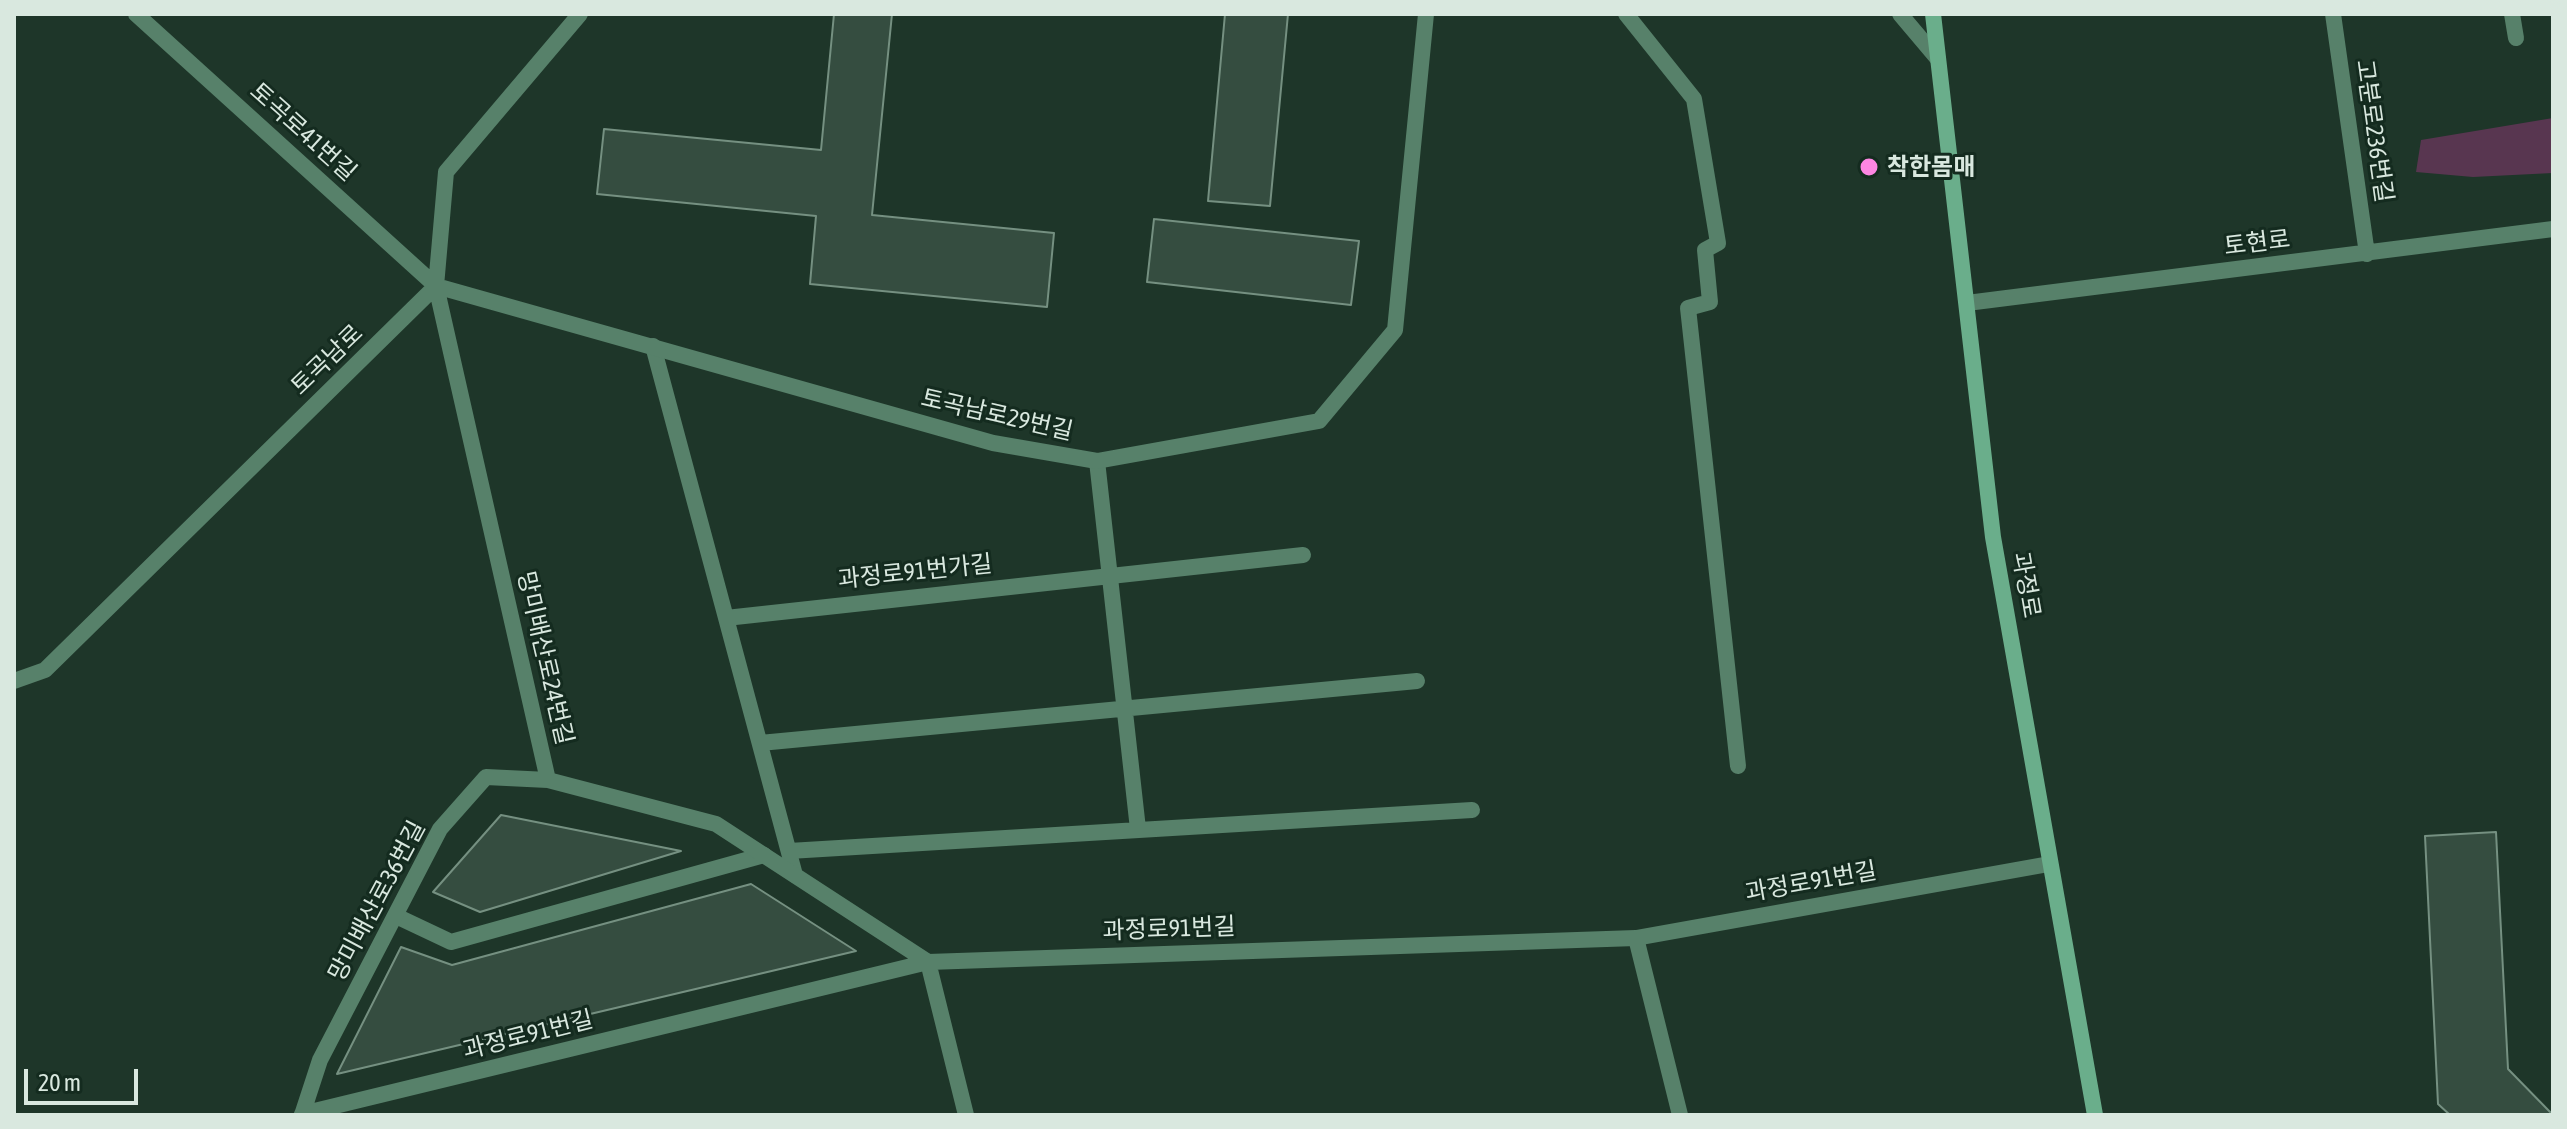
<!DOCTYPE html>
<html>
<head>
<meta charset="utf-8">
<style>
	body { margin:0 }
	#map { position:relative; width:2567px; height:1129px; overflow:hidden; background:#1e3629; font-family:"Asap Condensed",sans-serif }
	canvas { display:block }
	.frame { position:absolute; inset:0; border:16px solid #d9e8df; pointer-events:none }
	.scale { position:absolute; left:24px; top:1069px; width:114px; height:36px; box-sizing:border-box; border:4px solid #d9e8df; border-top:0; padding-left:10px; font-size:24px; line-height:28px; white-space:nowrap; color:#d9e8df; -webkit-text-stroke:6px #142b1f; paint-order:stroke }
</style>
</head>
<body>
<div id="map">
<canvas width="2567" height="1129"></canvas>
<div class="frame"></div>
<div class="scale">20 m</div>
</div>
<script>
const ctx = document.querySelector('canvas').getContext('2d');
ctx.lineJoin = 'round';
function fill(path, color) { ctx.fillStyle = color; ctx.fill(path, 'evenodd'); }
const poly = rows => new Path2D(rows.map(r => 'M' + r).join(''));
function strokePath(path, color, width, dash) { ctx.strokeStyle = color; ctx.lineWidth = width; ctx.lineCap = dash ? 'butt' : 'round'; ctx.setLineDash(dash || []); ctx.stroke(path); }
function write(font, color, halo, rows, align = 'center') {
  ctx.font = font + ' "Asap Condensed","Noto Sans KR",sans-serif'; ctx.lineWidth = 6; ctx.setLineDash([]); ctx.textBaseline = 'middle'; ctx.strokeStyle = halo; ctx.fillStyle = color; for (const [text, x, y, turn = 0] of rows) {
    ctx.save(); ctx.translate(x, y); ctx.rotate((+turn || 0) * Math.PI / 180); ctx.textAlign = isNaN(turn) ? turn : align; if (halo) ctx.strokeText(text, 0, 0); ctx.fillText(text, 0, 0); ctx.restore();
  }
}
const green = poly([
	[2553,118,2553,173,2473,177,2416,172,2421,140]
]);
const building = poly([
	[834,14,892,14,872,215,1054,233,1047,307,810,284,816,216,597,194,604,129,821,150,834,14],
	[1225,14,1288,14,1270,206,1208,201,1225,14],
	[1154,219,1359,241,1351,305,1147,282,1154,219],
	[501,815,681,851,480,912,433,892,501,815],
	[2496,832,2508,1069,2553,1115,2450,1115,2438,1104,2425,836,2496,832],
	[751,884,856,951,337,1074,401,947,452,965,751,884]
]);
const lane = poly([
	[2512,14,2516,38],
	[653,346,795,875],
	[1097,461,1138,829],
	[726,618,1303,555],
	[760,743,1417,681],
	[789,851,1472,810],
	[396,916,451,942,764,855]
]);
const street = poly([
	[136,14,436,286,993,443,1097,461,1319,421,1395,330,1426,14],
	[1626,14,1694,99,1718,243,1705,250,1710,302,1688,308,1738,766],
	[1900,14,1938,59],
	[2333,14,2367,254],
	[436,286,548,780],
	[1967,303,2553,229],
	[14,681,45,670,436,286,446,172,580,14],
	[1636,938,1680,1115],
	[302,1114,928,962,1636,938,2049,864],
	[302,1115,320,1060,440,829,486,777,548,780,716,824,928,962,966,1115]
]);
const secondary = poly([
	[1933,14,1993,537,2095,1115]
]);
const markers = [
	[1869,167,10,"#fd86e2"]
];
const streetNames = [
	["고분로236번길",2374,131,82],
	["토곡로41번길",303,132,42],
	["토현로",2257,243,-7],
	["토곡남로",327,360,-44],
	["토곡남로29번길",997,415,13],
	["과정로91번가길",915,572,-6],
	["과정로",2026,585,80],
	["망미배산로24번길",545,658,77],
	["과정로91번길",1811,882,-10],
	["망미배산로36번길",377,901,-62],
	["과정로91번길",1169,929,-2],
	["과정로91번길",528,1035,-14]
];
const poiNames = [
	["착한몸매",1887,167]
];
fill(green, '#583650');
fill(building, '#354d40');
strokePath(building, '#759081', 2);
strokePath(lane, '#57816a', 16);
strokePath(street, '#57816a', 16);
strokePath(secondary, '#6aae8b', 16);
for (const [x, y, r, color] of markers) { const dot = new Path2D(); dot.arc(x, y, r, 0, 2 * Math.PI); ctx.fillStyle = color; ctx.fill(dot); strokePath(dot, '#142b1f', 3); }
write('24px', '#d9e8df', '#142b1f', streetNames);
write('bold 24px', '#d9e8df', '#142b1f', poiNames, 'left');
</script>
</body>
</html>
